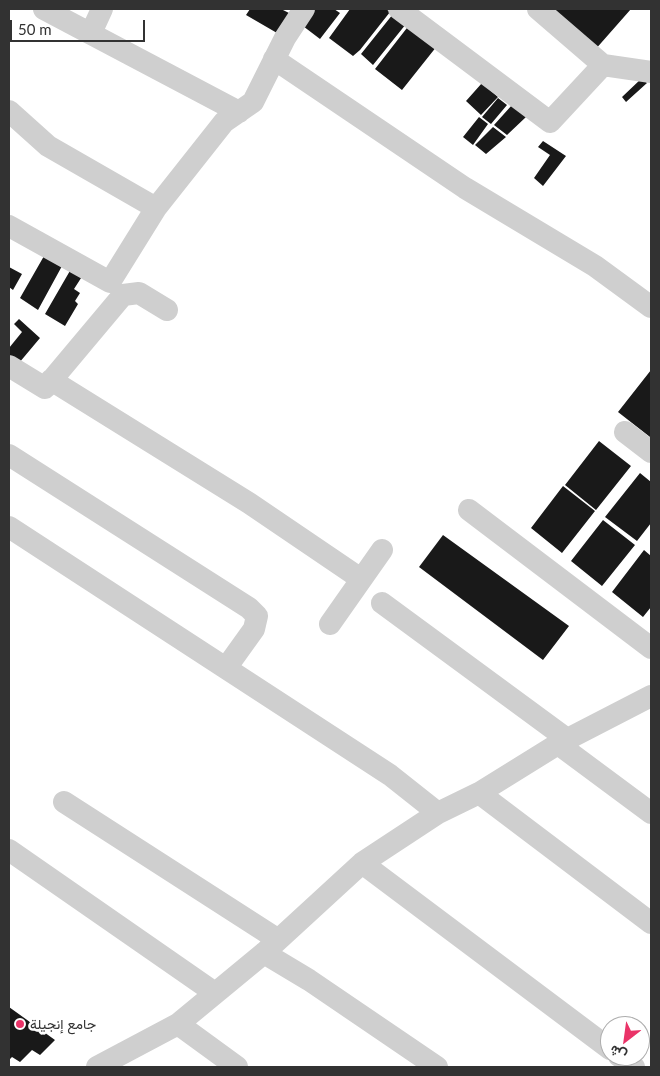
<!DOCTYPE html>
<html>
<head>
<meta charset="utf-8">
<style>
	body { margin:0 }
	#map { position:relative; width:660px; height:1076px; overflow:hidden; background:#fff; font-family:Lato,Vazirmatn,sans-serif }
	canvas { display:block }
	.frame { position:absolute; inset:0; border:10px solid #323232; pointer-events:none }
	.north { position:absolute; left:600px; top:1016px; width:50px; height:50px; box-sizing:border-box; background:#fff; border:1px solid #adadad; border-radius:50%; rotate:210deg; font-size:14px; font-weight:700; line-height:20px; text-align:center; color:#323232 }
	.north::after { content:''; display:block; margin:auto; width:18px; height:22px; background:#ea3368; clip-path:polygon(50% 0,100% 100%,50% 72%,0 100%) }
	.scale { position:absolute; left:10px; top:20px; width:135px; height:22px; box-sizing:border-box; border:2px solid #323232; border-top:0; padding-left:6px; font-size:15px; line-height:18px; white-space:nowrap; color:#323232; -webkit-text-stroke:4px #fff; paint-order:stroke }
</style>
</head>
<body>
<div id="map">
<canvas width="660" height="1076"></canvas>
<div class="frame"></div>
<div class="north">ش</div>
<div class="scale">50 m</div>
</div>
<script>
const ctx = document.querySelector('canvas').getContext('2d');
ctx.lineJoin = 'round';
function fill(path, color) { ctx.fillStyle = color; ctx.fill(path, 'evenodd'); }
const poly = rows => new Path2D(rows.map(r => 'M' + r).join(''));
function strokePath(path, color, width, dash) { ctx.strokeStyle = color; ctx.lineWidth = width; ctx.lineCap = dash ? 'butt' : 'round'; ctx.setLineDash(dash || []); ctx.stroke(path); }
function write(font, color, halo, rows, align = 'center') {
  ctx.font = font + ' Lato,Vazirmatn,sans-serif'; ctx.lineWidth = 5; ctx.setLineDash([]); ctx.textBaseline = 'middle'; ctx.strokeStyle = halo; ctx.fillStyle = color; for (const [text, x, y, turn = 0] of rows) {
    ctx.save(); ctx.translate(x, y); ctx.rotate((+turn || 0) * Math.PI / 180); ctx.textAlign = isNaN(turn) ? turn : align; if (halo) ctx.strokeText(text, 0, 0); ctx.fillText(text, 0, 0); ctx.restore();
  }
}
const building = poly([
	[250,9,281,9,289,13,277,33,246,15],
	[310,9,334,9,340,13,320,39,299,23],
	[350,9,386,9,390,12,360,50,353,56,329,38],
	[546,9,631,9,594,51],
	[393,14,406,24,373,65,361,54],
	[410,24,437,46,402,90,375,69],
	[642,78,647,83,626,102,622,97],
	[482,83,498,97,481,115,466,101],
	[498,98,507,105,491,124,482,117],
	[512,105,526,117,507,135,494,125],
	[479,117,488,124,473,145,463,137],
	[493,127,506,137,486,154,475,145],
	[543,141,566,156,543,186,534,178,550,155,538,147],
	[44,256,62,266,38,310,20,298],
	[9,267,22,274,13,290,9,287],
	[71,269,83,275,74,289,80,293,75,301,78,304,65,326,45,314],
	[19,319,40,338,19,363,9,355,9,348,22,332,14,324],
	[651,370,651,435,650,437,618,412],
	[599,441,631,466,596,510,565,485],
	[640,473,651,482,651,523,637,541,605,517],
	[563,486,595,511,562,553,531,528],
	[603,520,635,545,602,586,571,561],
	[443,535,569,626,543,660,419,567],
	[644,550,651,556,651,607,643,617,612,592],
	[9,1007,55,1040,40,1055,32,1050,20,1062,12,1057,9,1060]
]);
const minor = poly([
	[44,9,239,112],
	[399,9,550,122,603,65,651,72],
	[538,9,603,65],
	[91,33,102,9],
	[274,59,465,188,595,266,651,307],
	[9,111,48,146,156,208],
	[9,226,110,282,156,208,224,122,253,102,285,38,304,9],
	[9,366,45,388,123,295,139,293,167,310],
	[51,380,249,503,361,579],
	[625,432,651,452],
	[9,455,249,608,257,616,254,629,226,668],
	[469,510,651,648],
	[9,527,390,775,438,813],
	[382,603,567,739],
	[330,624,382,550],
	[558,744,651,813],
	[479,793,651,923],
	[64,802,277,939],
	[9,850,215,993],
	[362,863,610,1049],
	[264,953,309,980,437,1067],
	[178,1024,237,1067],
	[619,1056,634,1067],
	[97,1067,178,1024,264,953,362,863,438,813,479,793,558,744,651,696]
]);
const markers = [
	[20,1024,5,"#ea3368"]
];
const poiNames = [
	["جامع إنجيلة",30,1024]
];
fill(building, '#191919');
strokePath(minor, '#cfcfcf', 22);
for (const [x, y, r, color] of markers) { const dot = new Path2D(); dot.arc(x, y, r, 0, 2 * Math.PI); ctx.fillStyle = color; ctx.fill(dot); strokePath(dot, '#fff', 2); }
write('14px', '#323232', '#fff', poiNames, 'left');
</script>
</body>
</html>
